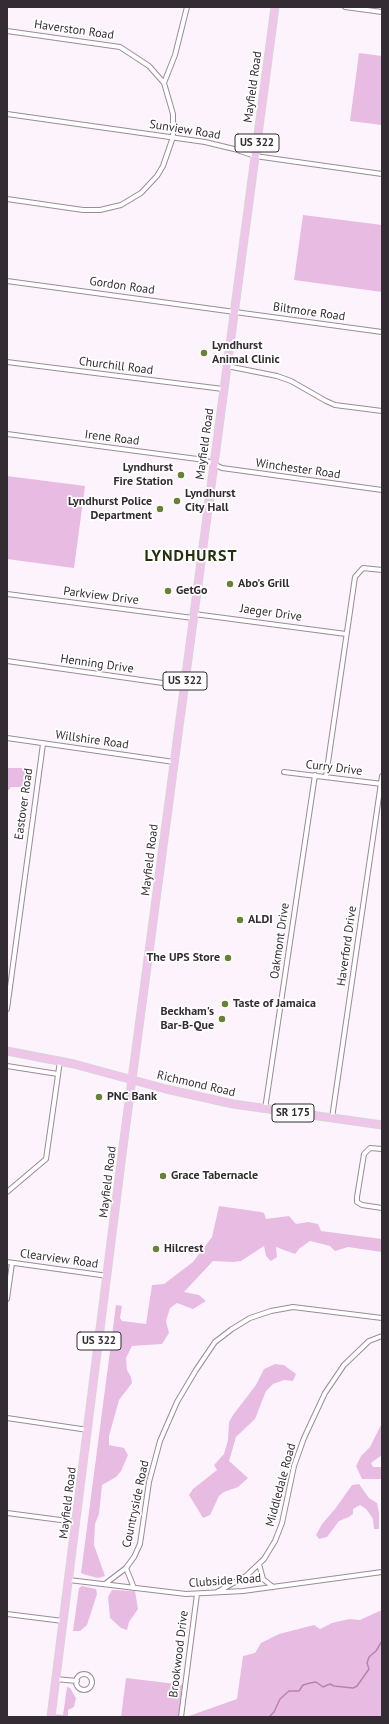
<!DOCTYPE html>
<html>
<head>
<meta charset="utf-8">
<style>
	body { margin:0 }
	#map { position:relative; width:389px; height:1724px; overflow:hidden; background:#fdf3fc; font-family:"PT Sans",sans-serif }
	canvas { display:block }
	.frame { position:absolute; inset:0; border:8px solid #332c32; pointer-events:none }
</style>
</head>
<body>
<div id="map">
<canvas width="389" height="1724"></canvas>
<div class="frame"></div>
</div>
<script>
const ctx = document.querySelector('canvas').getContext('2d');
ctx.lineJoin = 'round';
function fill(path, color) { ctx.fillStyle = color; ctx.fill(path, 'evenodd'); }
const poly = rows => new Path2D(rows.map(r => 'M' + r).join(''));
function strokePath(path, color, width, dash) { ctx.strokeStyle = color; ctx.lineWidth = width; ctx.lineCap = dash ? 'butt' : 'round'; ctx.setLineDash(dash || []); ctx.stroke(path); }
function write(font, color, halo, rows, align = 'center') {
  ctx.font = font + ' "PT Sans",sans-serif'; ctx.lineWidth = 3.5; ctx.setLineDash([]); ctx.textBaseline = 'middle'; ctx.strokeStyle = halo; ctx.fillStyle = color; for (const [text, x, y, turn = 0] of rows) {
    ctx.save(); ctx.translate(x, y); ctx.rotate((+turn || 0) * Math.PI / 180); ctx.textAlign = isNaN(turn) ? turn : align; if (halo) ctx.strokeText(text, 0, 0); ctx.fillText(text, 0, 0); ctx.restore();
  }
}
const green = poly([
	[359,53,382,56,382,125,350,121],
	[303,215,382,225,382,292,294,280],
	[7,476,85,486,74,568,7,559],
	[7,768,27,768,29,774,24,787,11,787,7,792],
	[219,1206,261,1212,264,1213,266,1219,289,1216,296,1224,308,1222,318,1224,321,1231,382,1239,382,1252,348,1247,335,1251,330,1246,310,1241,300,1248,295,1254,276,1247,277,1257,271,1261,266,1256,264,1246,241,1261,233,1262,213,1261,184,1292,199,1295,206,1301,193,1309,177,1303,170,1308,166,1321,169,1333,162,1344,132,1346,126,1358,127,1370,131,1377,132,1383,119,1400,109,1436,109,1445,124,1448,128,1455,121,1471,116,1477,102,1485,99,1514,95,1524,94,1545,105,1576,98,1578,86,1575,81,1573,116,1305,122,1306,120,1318,122,1321,146,1324,152,1285,164,1284,193,1262,212,1237],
	[275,1364,284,1365,296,1374,293,1381,284,1380,273,1384,266,1391,255,1419,236,1437,229,1461,248,1478,238,1487,224,1492,219,1496,210,1515,203,1518,189,1495,193,1489,217,1470,214,1465,224,1454,228,1440,229,1422,233,1415,256,1385,264,1369],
	[382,1423,382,1455,371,1463,373,1467,382,1467,382,1479,362,1479,356,1466,361,1456,370,1447],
	[359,1484,369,1498,377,1503,379,1513,379,1529,374,1529,373,1519,369,1513,366,1509,360,1505,353,1509,353,1514,349,1517,339,1521,327,1537,319,1539,316,1535,322,1524,335,1509,352,1485],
	[82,1586,96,1589,97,1594,87,1625,80,1631,73,1631,79,1588],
	[112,1590,135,1591,138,1609,129,1622,127,1630,121,1628,110,1618,108,1597],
	[382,1610,382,1717,186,1717,237,1699,243,1656,255,1653,261,1643,279,1634,314,1625,320,1629,332,1623,349,1619,360,1620],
	[126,1678,185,1685,181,1717,121,1717],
	[67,1687,70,1688,76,1698,74,1707,68,1710,68,1716,74,1717,51,1717,51,1714,63,1715]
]);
const stream = poly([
	[269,1717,274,1712,280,1699,289,1691,299,1691,303,1685,310,1683,316,1682,323,1687,330,1684,334,1686,353,1688,357,1686,369,1669,367,1663,369,1657,376,1651,382,1641]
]);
const minor = poly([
	[345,7,382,12],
	[7,31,120,47,149,66,164,83,173,114,173,137,163,166,157,176,141,193,121,205,100,210,83,210,7,199],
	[164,83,175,55,187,7],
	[7,114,205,142,234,149,255,156,382,174],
	[7,281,382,332],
	[7,362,223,389],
	[227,366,277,376,291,381,326,401,335,405,382,411],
	[7,434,205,460,222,468,382,490],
	[7,594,193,618],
	[194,614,346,634],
	[7,661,184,686],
	[7,738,174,762],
	[284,772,382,784],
	[326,776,355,577,363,568,382,570],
	[7,1009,43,744],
	[7,1066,58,1074],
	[265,1109,315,775],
	[332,1118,382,776],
	[382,1149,370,1148,364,1154,357,1197,357,1202,362,1205,382,1208],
	[7,1192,46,1159,60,1061],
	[7,1262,108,1276],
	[7,1299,12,1263],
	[7,1418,88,1430],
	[7,1513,76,1522],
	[259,1564,263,1579,273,1587],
	[126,1568,134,1588],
	[69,1580,186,1594,243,1591,382,1572],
	[105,1584,126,1568,134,1557,140,1544,149,1482,160,1441,177,1402,196,1370,215,1342,232,1329,250,1318,271,1311,293,1307,382,1318],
	[217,1592,246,1576,264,1559,275,1541,282,1523,294,1466,304,1438,325,1393,344,1365,369,1341,382,1336],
	[7,1614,63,1621],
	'76 1682a8 8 0 1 1 16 0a8 8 0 1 1-16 0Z',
	[55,1679,77,1681],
	[181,1717,197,1594]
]);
const primary = poly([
	[7,1051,74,1064,166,1089,233,1104,382,1125],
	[51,1717,124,1139,275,7]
]);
const markers = [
	[204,353,4,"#688235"],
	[181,475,4,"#688235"],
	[177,501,4,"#688235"],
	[160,509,4,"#688235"],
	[230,584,4,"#688235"],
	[168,591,4,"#688235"],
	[240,920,4,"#688235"],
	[228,958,4,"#688235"],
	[225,1004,4,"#688235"],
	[222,1019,4,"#688235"],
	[99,1097,4,"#688235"],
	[163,1176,4,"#688235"],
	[156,1249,4,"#688235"]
];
const shields = [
	[257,143,44],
	[185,681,44],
	[293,1113,42],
	[99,1341,44]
];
const shieldNames = [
	["US 322",257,143],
	["US 322",185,681],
	["SR 175",293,1113],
	["US 322",99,1341]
];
const streetNames = [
	["Haverston Road",74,30,8],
	["Mayfield Road",253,87,-82],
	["Sunview Road",185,130,9],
	["Gordon Road",122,286,8],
	["Biltmore Road",309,312,8],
	["Churchill Road",116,366,7],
	["Irene Road",112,438,7],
	["Mayfield Road",205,444,-82],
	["Winchester Road",298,469,8],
	["Parkview Drive",101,596,7],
	["Jaeger Drive",271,613,8],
	["Henning Drive",97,664,8],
	["Willshire Road",92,740,8],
	["Curry Drive",334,768,7],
	["Eastover Road",24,804,-82],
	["Mayfield Road",150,860,-83],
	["Oakmont Drive",280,941,-82],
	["Haverford Drive",347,946,-82],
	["Richmond Road",196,1084,13],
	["Mayfield Road",108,1182,-83],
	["Clearview Road",59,1259,8],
	["Middledale Road",281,1485,-75],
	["Mayfield Road",68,1503,-83],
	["Countryside Road",136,1504,-78],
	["Clubside Road",225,1581,-4],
	["Brookwood Drive",179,1654,-83]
];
const poiNames = [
	["Lyndhurst",212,346],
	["Animal Clinic",212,360],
	["Lyndhurst",173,468,"right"],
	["Fire Station",173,482,"right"],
	["Lyndhurst",185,494],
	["City Hall",185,508],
	["Lyndhurst Police",152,502,"right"],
	["Department",152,516,"right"],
	["Abo's Grill",238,584],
	["GetGo",176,591],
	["ALDI",248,920],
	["The UPS Store",220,958,"right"],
	["Taste of Jamaica",233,1004],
	["Beckham's",214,1012,"right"],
	["Bar-B-Que",214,1026,"right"],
	["PNC Bank",107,1097],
	["Grace Tabernacle",171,1176],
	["Hilcrest",164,1249]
];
const districtNames = [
	["LYNDHURST",191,556]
];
fill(green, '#e8bce2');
strokePath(stream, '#bb80b3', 1.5);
strokePath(minor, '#9b8b99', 6);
strokePath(primary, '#d6d5d6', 9);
strokePath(minor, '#fff', 4);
strokePath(primary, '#efc5e9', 7);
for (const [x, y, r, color] of markers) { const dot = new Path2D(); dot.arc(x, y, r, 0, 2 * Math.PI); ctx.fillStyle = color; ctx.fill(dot); strokePath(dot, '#fff', 1.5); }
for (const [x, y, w] of shields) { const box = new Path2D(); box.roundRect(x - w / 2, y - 9, w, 18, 3); ctx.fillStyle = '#fff'; ctx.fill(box); strokePath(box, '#332c32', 1); }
write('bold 11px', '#332c32', null, shieldNames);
write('12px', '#332c32', '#fff', streetNames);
write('bold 12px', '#332c32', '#fff', poiNames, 'left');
ctx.letterSpacing = '1px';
write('bold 16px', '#25310c', '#fff', districtNames);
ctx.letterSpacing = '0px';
</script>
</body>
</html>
